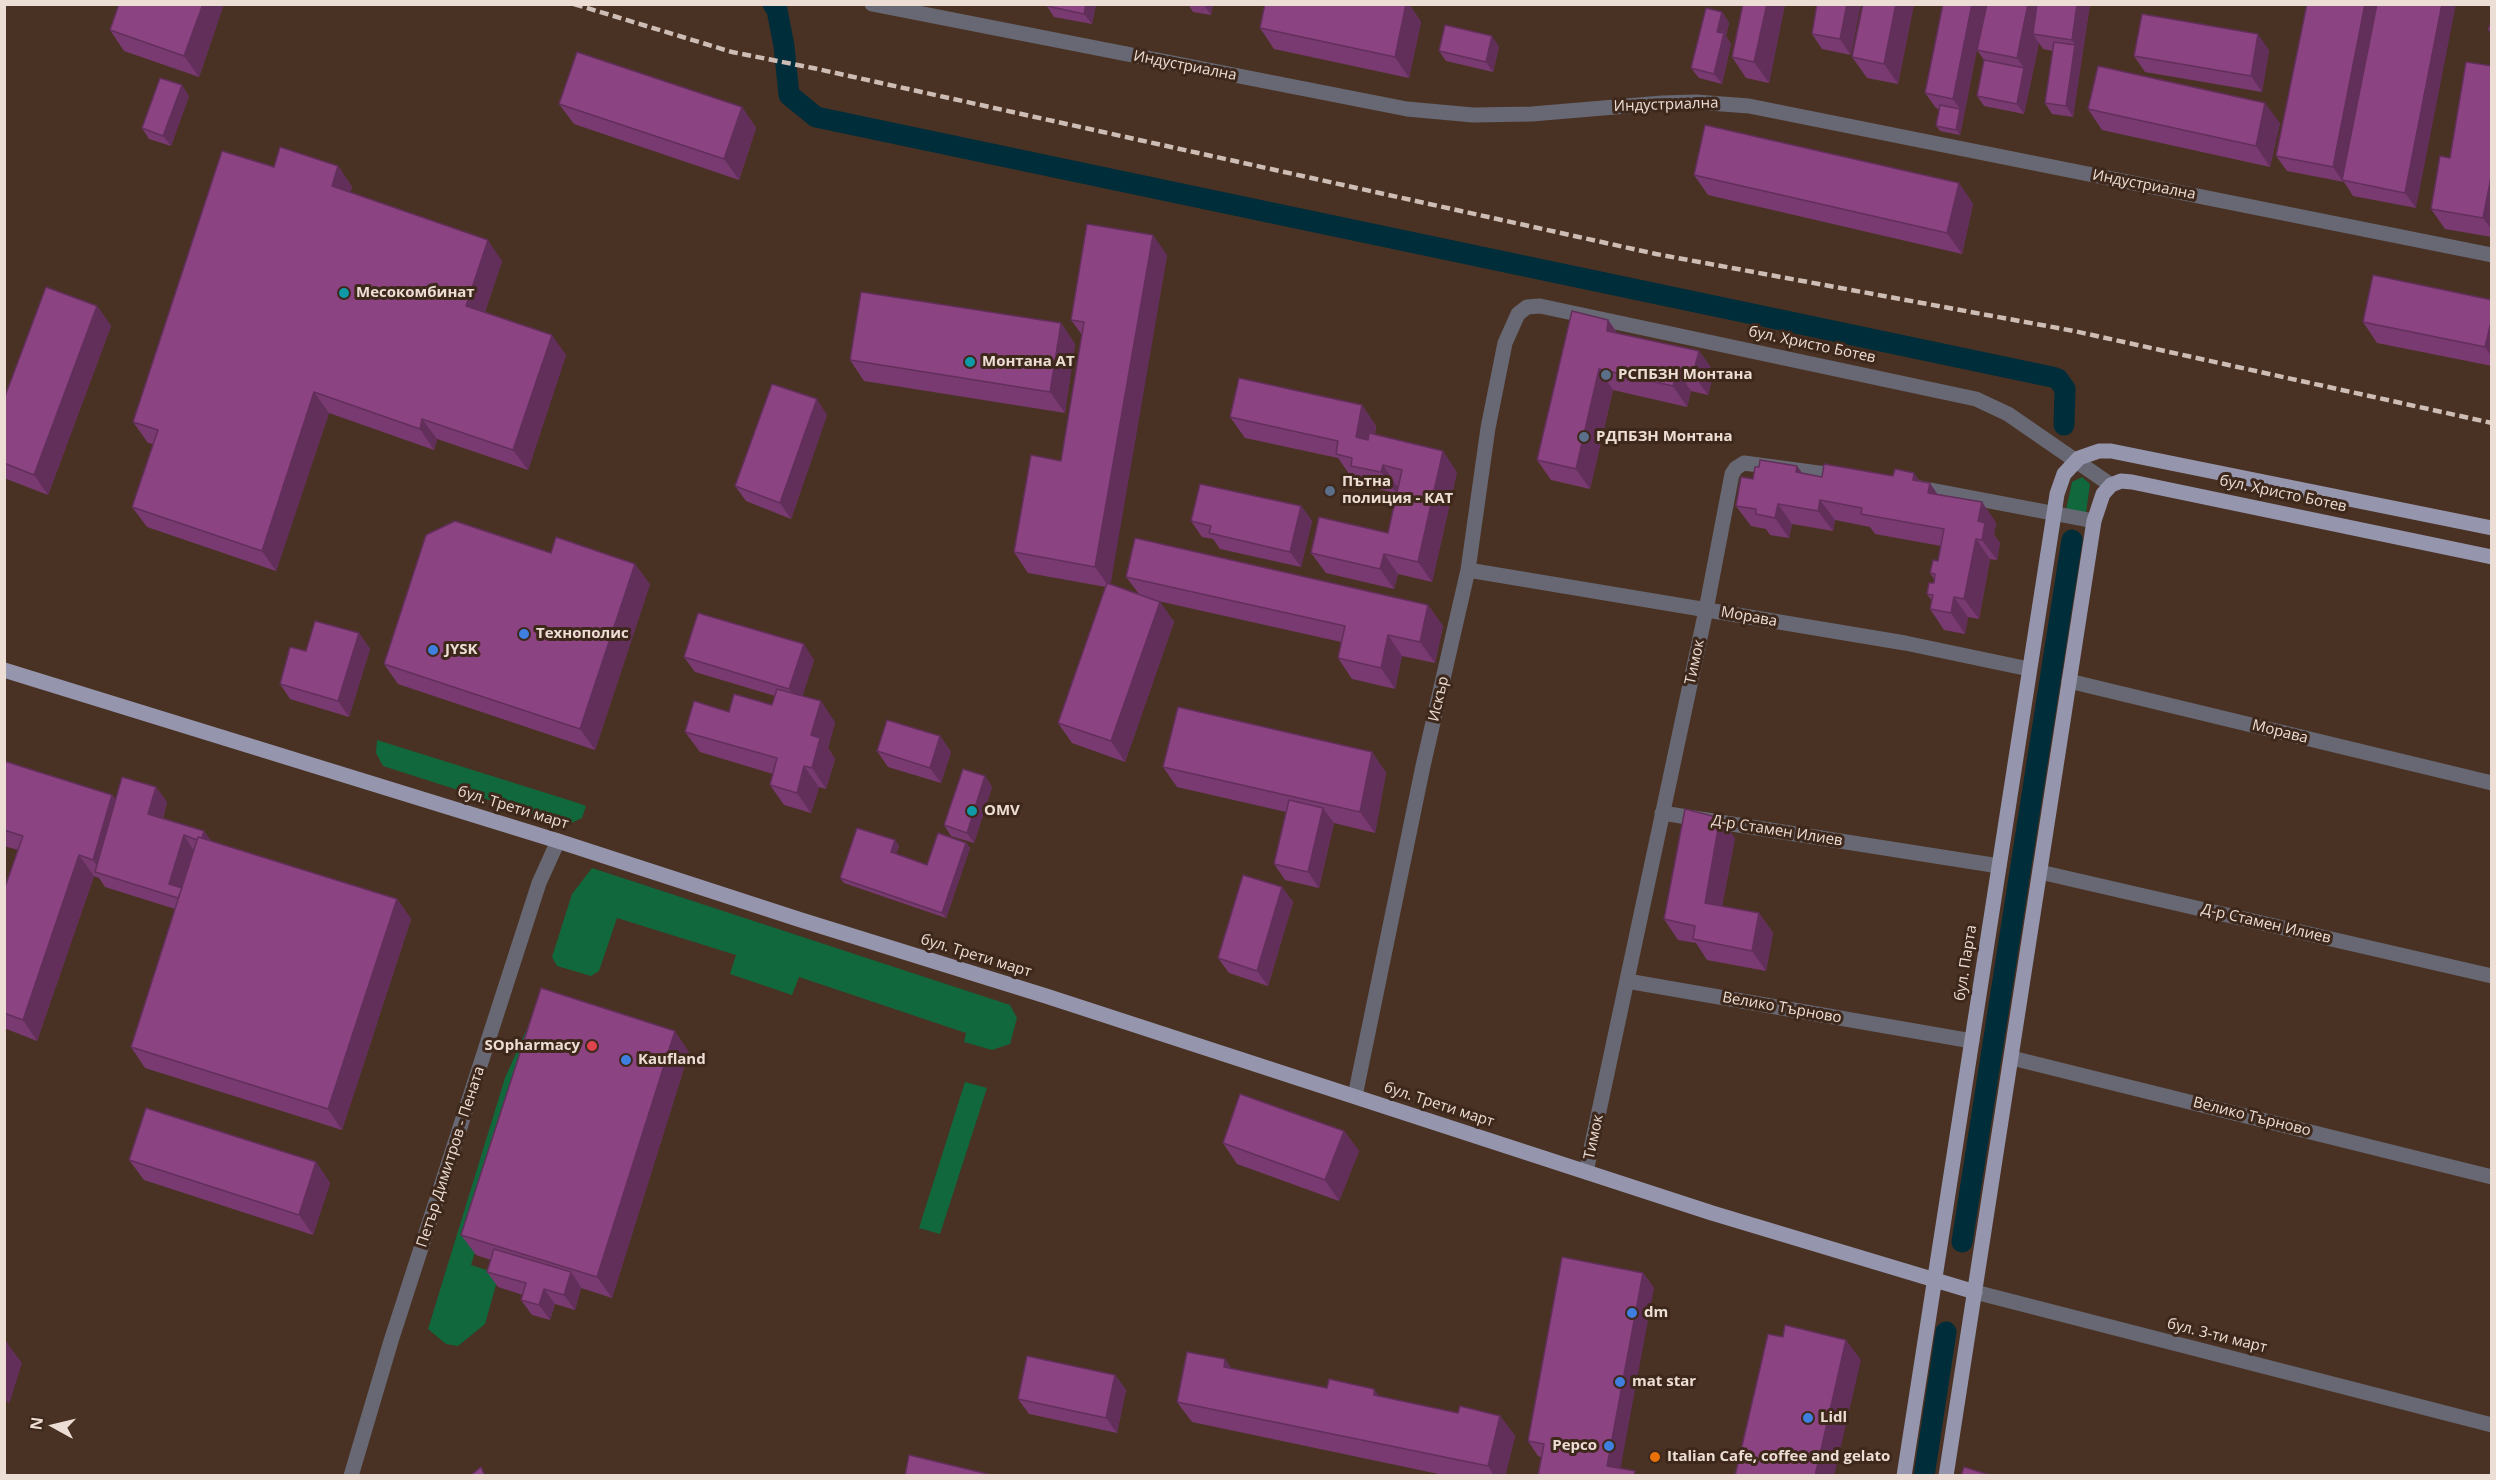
<!DOCTYPE html>
<html>
<head>
<meta charset="utf-8">
<style>
	body { margin:0 }
	#map { position:relative; width:2496px; height:1480px; overflow:hidden; background:#493224; font-family:"Open Sans",sans-serif }
	canvas { display:block }
	.frame { position:absolute; inset:0; border:6px solid #edded5; pointer-events:none }
	.north { position:absolute; left:24px; top:1396px; width:60px; height:60px; -webkit-text-stroke:4px #3e281b; paint-order:stroke; rotate:278deg; font-size:16px; font-weight:700; line-height:24px; text-align:center; color:#edded5 }
	.north::after { content:''; display:block; margin:auto; width:21px; height:27px; background:#edded5; clip-path:polygon(50% 0,100% 100%,50% 72%,0 100%) }
</style>
</head>
<body>
<div id="map">
<canvas width="2496" height="1480"></canvas>
<div class="frame"></div>
<div class="north">N</div>
</div>
<script>
const ctx = document.querySelector('canvas').getContext('2d');
ctx.lineJoin = 'round';
function fill(path, color) { ctx.fillStyle = color; ctx.fill(path, 'evenodd'); }
const poly = rows => new Path2D(rows.map(r => 'M' + r).join(''));
function strokePath(path, color, width, dash) { ctx.strokeStyle = color; ctx.lineWidth = width; ctx.lineCap = dash ? 'butt' : 'round'; ctx.setLineDash(dash || []); ctx.stroke(path); }
function write(font, color, halo, rows, align = 'center') {
  ctx.font = font + ' "Open Sans",sans-serif'; ctx.lineWidth = 6; ctx.setLineDash([]); ctx.textBaseline = 'middle'; ctx.strokeStyle = halo; ctx.fillStyle = color; for (const [text, x, y, turn = 0] of rows) {
    ctx.save(); ctx.translate(x, y); ctx.rotate((+turn || 0) * Math.PI / 180); ctx.textAlign = isNaN(turn) ? turn : align; if (halo) ctx.strokeText(text, 0, 0); ctx.fillText(text, 0, 0); ctx.restore();
  }
}
const green = poly([
	[2082,477,2090,484,2086,513,2066,510,2072,482],
	[377,740,578,803,586,806,582,818,567,825,383,766,376,753],
	[592,868,1010,1005,1017,1018,1010,1044,992,1050,964,1042,966,1033,799,977,792,995,730,974,736,955,617,918,599,971,591,976,557,966,552,957,572,894],
	[541,997,553,1001,471,1265,499,1274,485,1324,458,1346,446,1344,428,1329,505,1078],
	[965,1082,987,1088,940,1234,919,1228]
]);
const canal = poly([
	[773,4,777,10,784,46,789,95,816,117,2052,377,2058,379,2065,389,2064,425],
	[1962,1242,2072,540],
	[1924,1476,1946,1332]
]);
const minor = poly([
	[872,4,1407,109,1473,115,1532,114,1662,103,1696,102,1749,106,2492,255],
	[1915,487,2094,521],
	[1468,570,1905,643,2029,669],
	[2069,681,2492,783],
	[1662,813,1999,866],
	[2040,872,2492,976],
	[1627,981,1972,1041],
	[2012,1058,2492,1177],
	[1355,1096,1423,766,1468,570,1488,428,1505,343,1518,314,1527,307,1540,306,1976,399,2008,414,2111,485],
	[1586,1172,1706,610,1732,474,1736,468,1744,463,1841,476],
	[1975,1292,2492,1425],
	[351,1476,391,1341,539,883,558,841]
]);
const major = poly([
	[4,670,558,841,801,920,1046,996,1712,1213,1975,1292],
	[1904,1476,2054,514,2057,494,2064,474,2079,458,2099,451,2111,451,2492,528],
	[1946,1476,2094,521,2103,494,2111,485,2121,481,2132,482,2492,557]
]);
const rail = poly([
	[574,4,732,52,813,68,1656,254,2074,331,2492,423]
]);
const wall = poly([
	[119,4,224,4,199,77,124,51,110,30],
	[1047,4,1096,4,1092,24,1054,17,1047,6],
	[1188,4,1213,4,1211,15,1193,12],
	[1265,4,1409,4,1421,22,1409,78,1274,49,1260,28],
	[1743,4,1785,4,1769,83,1746,78,1732,57],
	[1817,4,1851,55,1822,49,1812,34],
	[1863,4,1914,4,1898,84,1867,78,1852,57],
	[1986,4,1960,135,1940,131,1936,126,1939,109,1936,108,1925,93],
	[1987,4,2090,4,2073,117,2052,114,2045,103,2053,51,2043,49,2039,43,2024,114,1984,106,1977,96,1984,60,1977,50],
	[2307,4,2416,208,2353,196,2344,182,2287,171,2276,156],
	[1722,12,1729,23,1726,36,1731,44,1722,84,1699,78,1691,68],
	[1499,47,1493,72,1446,61,1439,51],
	[2269,50,2262,92,2145,72,2134,56],
	[2492,66,2492,237,2445,229,2431,209,2450,158],
	[189,96,171,146,149,139,142,128],
	[559,104,742,107,756,128,739,180,574,124],
	[2088,109,2280,123,2270,167,2102,130],
	[338,166,352,187,350,193,502,261,485,312,566,355,528,470,437,439,434,450,329,413,276,571,147,527,132,507,153,444,148,443,133,422,274,167],
	[1694,175,1959,183,1973,204,1962,254,1708,195],
	[1167,255,1110,584,1139,594,1126,577,1428,605,1443,626,1435,663,1402,656,1395,689,1352,679,1338,658,1341,642,1158,601,1160,602,1174,622,1125,762,1072,743,1058,723,1106,587,1028,573,1014,552,1061,461,1082,335,1071,320],
	[2492,300,2492,366,2377,343,2363,322],
	[97,306,111,326,48,495,4,478,4,399],
	[1608,320,1618,334,1699,351,1714,372,1708,395,1691,391,1687,407,1613,390,1590,489,1551,480,1537,460],
	[1061,323,1075,344,1065,413,864,381,850,360],
	[1362,405,1376,426,1375,435,1457,472,1432,582,1398,574,1394,589,1326,573,1311,553,1388,533,1398,486,1397,486,1396,493,1365,486,1358,476,1350,475,1338,458,1245,438,1230,417],
	[827,415,791,519,746,501,735,486],
	[1802,473,1822,477,1920,481,1938,494,1982,502,1996,523,1994,535,2000,543,1997,560,1990,559,1979,619,1968,617,1965,634,1944,630,1930,609,1932,601,1927,594,1934,583,1934,579,1930,573,1938,561,1941,546,1875,534,1870,527,1835,520,1833,531,1792,524,1789,538,1770,535,1766,529,1751,526,1736,506],
	[1301,506,1312,521,1301,567,1220,549,1213,539,1202,537,1191,521],
	[551,553,650,584,595,750,398,684,384,664],
	[359,633,370,649,349,717,290,699,280,684,306,651],
	[684,657,814,660,802,696,835,722,828,748,835,759,826,789,819,787,811,813,784,805,770,785,773,774,700,752,685,732,729,712,772,705,775,696,695,672],
	[940,736,951,752,941,783,888,767,877,751],
	[1372,752,1386,773,1375,833,1334,823,1319,888,1285,880,1274,864,1286,812,1177,787,1163,767],
	[4,761,112,795,116,800,156,787,167,802,163,818,204,831,211,841,397,899,411,919,342,1130,145,1068,131,1047,175,909,105,887,99,878,94,876,37,1041,4,1028,4,890,18,850,4,846],
	[985,776,992,787,974,843,951,836,944,825],
	[1735,838,1722,906,1759,913,1773,933,1766,971,1707,960,1696,943,1678,940,1664,919],
	[895,840,899,846,896,854,927,865,966,843,970,848,946,918,844,883,840,878],
	[1282,887,1293,902,1268,986,1229,973,1218,958],
	[689,1052,612,1298,581,1288,575,1310,555,1304,550,1320,532,1315,521,1300,523,1295,498,1287,487,1272,491,1260,476,1255,461,1235],
	[1344,1131,1359,1151,1339,1201,1237,1164,1223,1143],
	[129,1160,316,1162,330,1183,313,1235,144,1180],
	[1643,1273,1654,1288,1541,1457,1538,1456,1528,1441],
	[1225,1359,1231,1368,1327,1388,1380,1397,1458,1413,1500,1416,1515,1436,1505,1476,1448,1476,1192,1422,1177,1402],
	[1115,1375,1126,1390,1117,1433,1029,1414,1018,1399]
]);
const shadedWall = poly([
	[203,4,224,4,199,77,184,56],
	[1086,4,1096,4,1092,24,1084,14],
	[1204,4,1213,4,1211,15,1204,5],
	[1406,4,1409,4,1421,22,1409,78,1395,57],
	[1767,4,1785,4,1769,83,1754,62],
	[1847,4,1861,4,1851,55,1840,39],
	[1896,4,1914,4,1898,84,1884,64],
	[1972,4,1986,4,1960,135,1956,130,1960,109,1953,99],
	[2028,4,2047,4,2033,34,2039,43,2024,114,2017,104,2024,68,2017,58],
	[2077,4,2090,4,2073,117,2066,106,2075,45,2072,40],
	[2365,4,2379,4,2342,180,2344,183,2333,167],
	[2442,4,2456,4,2416,208,2405,193],
	[1722,12,1729,23,1726,36,1731,44,1722,84,1714,74,1717,32],
	[2258,34,2269,50,2262,92,2251,76],
	[1492,36,1499,47,1493,72,1486,62],
	[182,85,189,96,171,146,163,136],
	[2265,103,2280,123,2270,167,2256,146],
	[742,107,756,128,739,180,724,159],
	[338,166,352,187,346,207,332,186],
	[2492,172,2492,230,2483,218],
	[1959,183,1973,204,1962,254,1947,233],
	[1153,235,1167,255,1110,588,1095,567],
	[488,240,502,261,480,326,466,306],
	[97,306,111,326,48,495,34,475],
	[2492,318,2492,357,2485,347],
	[1608,320,1623,341,1607,331],
	[1061,323,1075,344,1065,413,1050,392],
	[552,335,566,355,528,470,513,450],
	[1699,351,1714,372,1708,395,1693,374],
	[1599,369,1613,390,1590,489,1576,469],
	[1677,370,1691,391,1687,407,1673,386],
	[314,392,329,413,276,571,262,551],
	[817,399,827,415,791,519,780,503],
	[1362,405,1376,426,1370,458,1356,437],
	[422,419,437,439,434,450,420,429],
	[1443,451,1457,472,1432,582,1418,562],
	[1383,465,1397,486,1396,493,1381,472],
	[1797,466,1812,486,1796,472],
	[1914,473,1928,493,1913,480],
	[1930,483,1944,504,1928,493],
	[1820,500,1835,520,1833,531,1818,511],
	[1982,502,1996,523,1994,535,2000,543,1997,560,1982,540,1978,521],
	[1778,504,1792,524,1789,538,1775,518],
	[1301,506,1312,521,1301,567,1290,552],
	[1976,539,1990,559,1979,619,1964,599],
	[1384,554,1398,574,1394,589,1380,569],
	[635,564,650,584,595,750,580,729],
	[1954,597,1968,617,1965,634,1951,613],
	[1160,602,1174,622,1125,762,1111,741],
	[1428,605,1443,626,1435,663,1420,642],
	[359,633,370,649,349,717,338,701],
	[1388,635,1402,656,1395,689,1381,668],
	[804,644,814,660,800,704,789,689],
	[821,701,835,722,828,748,835,759,826,789,812,768,811,735],
	[940,736,951,752,941,783,930,768],
	[1372,752,1386,773,1375,833,1360,812],
	[804,766,819,787,811,813,797,793],
	[985,776,992,787,974,843,967,833],
	[156,787,167,802,159,829,148,814],
	[112,795,127,815,103,875,93,860],
	[1323,808,1334,823,1319,888,1308,872],
	[1720,818,1735,838,1719,923,1705,903],
	[204,831,215,846,201,842],
	[184,835,194,851,180,900,169,884],
	[895,840,899,846,895,858,891,852],
	[966,843,970,848,946,918,942,913],
	[79,855,94,876,37,1041,23,1020],
	[1282,887,1293,902,1268,986,1257,971],
	[397,899,411,919,342,1130,328,1109],
	[1759,913,1773,933,1766,971,1752,951],
	[675,1031,689,1052,612,1298,597,1277],
	[1344,1131,1359,1151,1339,1201,1325,1180],
	[316,1162,330,1183,313,1235,299,1215],
	[571,1272,581,1287,575,1310,564,1295],
	[1643,1273,1654,1288,1619,1476,1607,1466],
	[544,1289,555,1304,550,1320,539,1305],
	[1846,1340,1861,1360,1834,1476,1815,1476],
	[7,1343,22,1363,9,1404,4,1398,4,1352],
	[1225,1359,1239,1380,1224,1367],
	[1115,1375,1126,1390,1117,1433,1106,1418],
	[1374,1389,1389,1409,1374,1395],
	[1500,1416,1515,1436,1505,1476,1494,1476,1488,1466]
]);
const building = poly([
	[119,4,203,4,184,56,110,30,119,4],
	[1047,4,1086,4,1084,14,1047,6,1047,4],
	[1265,4,1406,4,1395,57,1260,28,1265,4],
	[1743,4,1767,4,1754,62,1732,57,1743,4],
	[1817,4,1847,4,1840,39,1812,34,1817,4],
	[1863,4,1896,4,1884,64,1852,57,1863,4],
	[1943,4,1972,4,1953,99,1925,93,1943,4],
	[1987,4,2028,4,2017,58,1977,50,1987,4],
	[2037,4,2077,4,2072,40,2033,34,2037,4],
	[2307,4,2365,4,2333,167,2276,156,2307,4],
	[2377,4,2442,4,2405,193,2342,180,2377,4],
	[1706,8,1722,12,1717,32,1724,33,1714,74,1691,68,1706,8],
	[2142,14,2258,34,2251,76,2134,56,2142,14],
	[2492,20,2492,32,2488,30,2492,20],
	[1445,25,1492,36,1486,62,1439,51,1445,25],
	[2054,42,2075,45,2066,106,2045,103,2054,42],
	[577,52,742,107,724,159,559,104,577,52],
	[1984,60,2024,68,2017,104,1977,96,1984,60],
	[2466,62,2492,66,2492,172,2483,218,2431,209,2440,156,2450,158,2466,62],
	[2098,66,2265,103,2256,146,2088,109,2098,66],
	[160,78,182,85,163,136,142,128,160,78],
	[1940,105,1960,109,1956,130,1936,126,1940,105],
	[1705,125,1959,183,1947,233,1694,175,1705,125],
	[280,147,338,166,332,186,488,240,466,306,552,335,513,450,422,419,420,429,314,392,262,551,132,507,158,430,133,422,222,151,274,167,280,147],
	[1087,224,1153,235,1095,567,1014,552,1031,455,1061,461,1084,322,1071,320,1087,224],
	[2373,275,2492,300,2492,318,2485,347,2363,322,2373,275],
	[46,287,97,306,34,475,4,463,4,399,46,287],
	[861,292,1061,323,1050,392,850,360,861,292],
	[1572,311,1608,320,1607,331,1699,351,1693,374,1677,370,1673,386,1599,369,1576,469,1537,460,1572,311],
	[1239,378,1362,405,1356,437,1368,440,1369,433,1443,451,1418,562,1384,554,1380,569,1311,553,1319,517,1388,533,1402,470,1383,465,1381,472,1351,466,1352,458,1336,454,1338,441,1230,417,1239,378],
	[772,384,817,399,780,503,735,486,772,384],
	[1760,460,1797,466,1796,472,1822,477,1824,464,1893,476,1895,469,1914,473,1913,480,1930,483,1928,493,1982,502,1978,521,1985,523,1982,540,1976,539,1964,599,1954,597,1951,613,1930,609,1933,595,1927,594,1929,583,1934,583,1935,574,1930,573,1933,560,1938,561,1944,529,1861,514,1862,508,1820,500,1818,511,1778,504,1775,518,1756,514,1756,509,1736,506,1741,477,1753,479,1755,467,1759,467,1760,460],
	[1200,484,1301,506,1290,552,1209,533,1211,526,1191,521,1200,484],
	[455,521,551,553,556,537,635,564,580,729,384,664,426,535,455,521],
	[1135,538,1428,605,1420,642,1388,635,1381,668,1338,658,1345,626,1126,577,1135,538],
	[1107,583,1160,602,1111,741,1058,723,1107,583],
	[698,613,804,644,789,689,684,657,698,613],
	[315,621,359,633,338,701,280,684,290,647,306,651,315,621],
	[777,689,821,701,811,735,820,738,812,768,804,766,797,793,770,785,777,758,685,732,694,701,729,712,734,694,772,705,777,689],
	[1178,707,1372,752,1360,812,1163,767,1178,707],
	[887,720,940,736,930,768,877,751,887,720],
	[4,761,112,795,93,860,79,855,23,1020,4,1013,4,890,23,836,4,830,4,761],
	[963,769,985,776,967,833,944,825,963,769],
	[122,777,156,787,148,814,204,831,202,838,198,837,197,840,184,835,169,884,182,888,178,898,95,872,122,777],
	[1289,800,1323,808,1308,872,1274,864,1289,800],
	[1685,809,1720,818,1705,903,1759,913,1752,951,1693,939,1695,926,1664,919,1685,809],
	[857,828,895,840,891,852,927,865,938,833,966,843,942,913,840,878,857,828],
	[198,837,397,899,328,1109,131,1047,198,837],
	[1243,875,1282,887,1257,971,1218,958,1243,875],
	[541,988,675,1031,597,1277,461,1235,541,988],
	[1240,1094,1344,1131,1325,1180,1223,1143,1240,1094],
	[146,1108,316,1162,299,1215,129,1160,146,1108],
	[494,1249,571,1272,564,1295,544,1289,539,1305,521,1300,526,1283,487,1272,494,1249],
	[1562,1257,1643,1273,1607,1466,1635,1471,1634,1476,1538,1476,1544,1444,1528,1441,1562,1257],
	[1785,1325,1846,1340,1815,1476,1735,1476,1768,1334,1783,1337,1785,1325],
	[4,1342,7,1343,4,1352,4,1342],
	[1187,1352,1225,1359,1224,1367,1327,1388,1329,1379,1374,1389,1374,1395,1458,1413,1460,1406,1500,1416,1488,1466,1177,1402,1187,1352],
	[1027,1356,1115,1375,1106,1418,1018,1399,1027,1356],
	[909,1455,996,1476,905,1476,909,1455],
	[481,1467,485,1476,470,1476,481,1467],
	[1964,1467,1993,1476,1961,1476,1964,1467]
]);
const markers = [
	[344,293,6,"#0f9aa8"],
	[970,362,6,"#0f9aa8"],
	[1606,375,6,"#5c6f8a"],
	[1584,437,6,"#5c6f8a"],
	[1330,491,6,"#5c6f8a"],
	[524,634,6,"#3f7fe0"],
	[433,650,6,"#3f7fe0"],
	[972,811,6,"#0f9aa8"],
	[592,1046,6,"#e0444e"],
	[626,1060,6,"#3f7fe0"],
	[1632,1313,6,"#3f7fe0"],
	[1620,1382,6,"#3f7fe0"],
	[1808,1418,6,"#3f7fe0"],
	[1609,1446,6,"#3f7fe0"],
	[1655,1457,6,"#e8710a"]
];
const streetNames = [
	["Индустриална",1185,66,11],
	["Индустриална",1666,105,-2],
	["Индустриална",2144,185,11],
	["бул. Христо Ботев",1812,345,12],
	["бул. Христо Ботев",2283,494,12],
	["Морава",1749,617,10],
	["Тимок",1695,662,-78],
	["Искър",1439,699,-77],
	["Морава",2280,732,14],
	["бул. Трети март",513,808,17],
	["Д-р Стамен Илиев",1777,831,9],
	["Д-р Стамен Илиев",2266,924,13],
	["бул. Трети март",976,956,17],
	["бул. Парта",1966,963,-81],
	["Велико Търново",1782,1008,10],
	["бул. Трети март",1439,1105,18],
	["Велико Търново",2252,1117,14],
	["Тимок",1594,1137,-78],
	["Петър Димитров - Пената",451,1157,-72],
	["бул. 3-ти март",2217,1336,14]
];
const poiNames = [
	["Месокомбинат",356,293],
	["Монтана АТ",982,362],
	["РСПБЗН Монтана",1618,375],
	["РДПБЗН Монтана",1596,437],
	["Пътна",1342,482],
	["полиция - КАТ",1342,499],
	["Технополис",536,634],
	["JYSK",445,650],
	["OMV",984,811],
	["SOpharmacy",580,1046,"right"],
	["Kaufland",638,1060],
	["dm",1644,1313],
	["mat star",1632,1382],
	["Lidl",1820,1418],
	["Pepco",1597,1446,"right"],
	["Italian Cafe, coffee and gelato",1667,1457]
];
fill(green, '#10683c');
strokePath(canal, '#002d3a', 21);
strokePath(minor, '#676873', 15);
strokePath(major, '#9596ae', 15);
strokePath(rail, '#cebdb4', 4.5, [9, 4.5]);
fill(wall, '#783a70');
fill(shadedWall, '#622f5b');
fill(building, '#8c4382');
strokePath(building, '#622f5b', 1.5);
for (const [x, y, r, color] of markers) { const dot = new Path2D(); dot.arc(x, y, r, 0, 2 * Math.PI); ctx.fillStyle = color; ctx.fill(dot); strokePath(dot, '#3e281b', 2); }
write('15px', '#edded5', '#3e281b', streetNames);
write('bold 15px', '#edded5', '#3e281b', poiNames, 'left');
</script>
</body>
</html>
